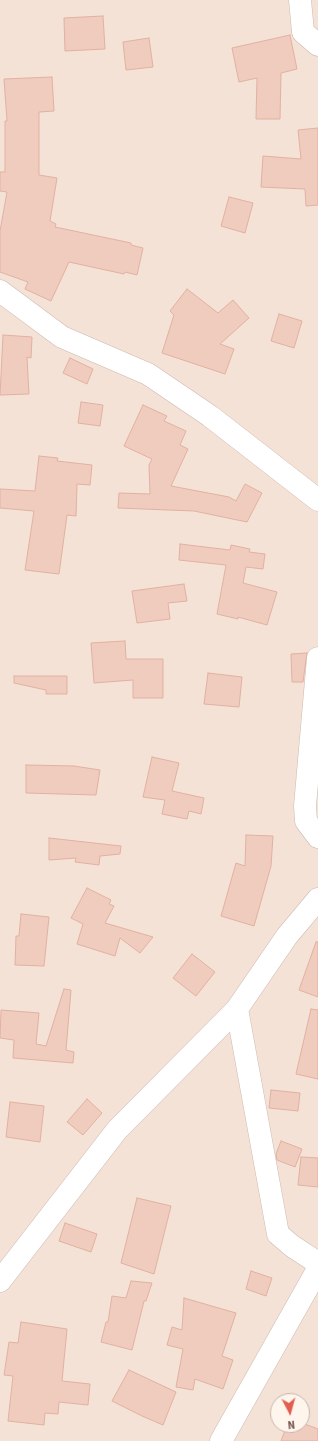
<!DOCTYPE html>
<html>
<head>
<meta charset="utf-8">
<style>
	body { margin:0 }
	#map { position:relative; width:318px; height:1441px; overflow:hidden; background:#fcf1e6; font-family:"Source Sans 3",sans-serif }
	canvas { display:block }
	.north { position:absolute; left:270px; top:1393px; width:40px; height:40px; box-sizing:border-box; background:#fef5ed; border:1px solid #c7b5ad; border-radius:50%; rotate:174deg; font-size:11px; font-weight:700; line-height:16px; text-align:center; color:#75554c }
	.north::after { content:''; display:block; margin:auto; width:14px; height:18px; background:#e25e4f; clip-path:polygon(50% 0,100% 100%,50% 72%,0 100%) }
</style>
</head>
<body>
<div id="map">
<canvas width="318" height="1441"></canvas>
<div class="north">N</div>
</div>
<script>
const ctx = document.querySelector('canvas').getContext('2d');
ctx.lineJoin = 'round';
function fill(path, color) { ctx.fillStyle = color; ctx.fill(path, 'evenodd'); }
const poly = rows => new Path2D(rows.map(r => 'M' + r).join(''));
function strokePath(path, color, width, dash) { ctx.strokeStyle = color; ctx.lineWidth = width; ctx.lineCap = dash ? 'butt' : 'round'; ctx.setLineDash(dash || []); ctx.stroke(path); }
const residential = poly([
	[0,0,318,0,318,1441,0,1441],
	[278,1401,302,1401,302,1425,278,1425]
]);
const building = poly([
	[103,16,105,49,65,51,64,18,103,16],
	[290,35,297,69,281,73,280,119,256,119,257,78,239,82,232,48,290,35],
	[149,38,153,67,126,70,123,42,149,38],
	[52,77,54,111,39,112,39,175,57,178,50,221,56,224,55,227,131,243,131,245,143,248,137,275,125,272,124,274,69,262,51,301,25,289,28,282,0,272,0,231,7,192,0,191,0,172,5,172,5,121,7,121,4,79,52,77],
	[318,128,318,205,306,206,305,189,261,187,263,156,301,159,298,130,318,128],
	[229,197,253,203,245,233,221,226,229,197],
	[187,289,218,313,233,300,249,318,220,344,234,349,225,374,162,353,174,315,170,311,187,289],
	[279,314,302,321,294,348,271,341,279,314],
	[3,335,32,337,31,358,27,357,29,394,0,395,3,335],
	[70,358,93,369,87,384,63,373,70,358],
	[81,402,103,405,100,426,78,423,81,402],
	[143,405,167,416,164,421,186,431,180,445,188,449,171,486,229,497,236,501,245,484,262,493,247,522,194,511,118,508,119,493,150,494,149,465,152,459,124,446,143,405],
	[39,456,58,458,57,461,92,465,90,485,77,484,76,516,67,515,59,574,25,570,34,511,0,508,0,489,35,491,39,456],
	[180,544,230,550,231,545,250,549,249,552,265,554,263,569,246,567,243,583,277,592,267,625,238,617,238,619,217,614,226,565,179,560,180,544],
	[184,584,187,601,168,603,170,619,137,623,132,591,184,584],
	[125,641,126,659,163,659,163,698,133,698,133,680,94,683,91,643,125,641],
	[307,653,303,682,292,682,291,654,307,653],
	[208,673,242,677,239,707,204,704,208,673],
	[14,676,67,676,67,694,46,694,46,690,14,683,14,676],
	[152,757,179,763,172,791,204,798,201,814,189,811,187,819,162,814,165,800,143,797,152,757],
	[26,765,74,766,100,770,96,795,26,793,26,765],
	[246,835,273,836,271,866,254,926,221,916,236,863,245,866,246,835],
	[49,838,121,846,120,854,100,856,99,865,75,862,76,858,49,860,49,838],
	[87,888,111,900,109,904,114,906,105,923,153,937,140,953,120,938,115,956,77,944,83,924,71,918,87,888],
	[21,914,49,917,44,966,15,965,16,936,19,936,21,914],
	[316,942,318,942,318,997,299,990,316,942],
	[192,954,215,972,196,996,173,978,192,954],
	[64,989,71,990,66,1050,74,1052,73,1063,13,1058,14,1040,0,1038,1,1010,39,1013,36,1044,46,1046,64,989],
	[311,1009,318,1010,318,1079,296,1074,311,1009],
	[271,1090,300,1093,298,1111,269,1108,271,1090],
	[87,1099,102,1113,83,1135,67,1122,87,1099],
	[10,1102,44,1106,40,1142,6,1137,10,1102],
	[281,1141,302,1149,295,1167,277,1160,276,1154,281,1141],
	[301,1157,318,1158,318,1187,298,1185,301,1157],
	[137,1198,171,1206,154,1274,121,1263,137,1198],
	[65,1223,97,1234,91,1252,59,1241,65,1223],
	[251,1271,272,1278,266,1296,246,1289,251,1271],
	[131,1281,152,1283,146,1301,144,1301,132,1350,101,1342,106,1322,108,1322,112,1296,126,1298,131,1281],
	[184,1298,236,1313,222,1356,233,1360,223,1389,195,1379,193,1390,176,1387,183,1349,167,1345,172,1327,182,1330,184,1298],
	[21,1322,67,1329,62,1381,90,1384,88,1405,59,1402,58,1414,45,1413,44,1425,8,1421,13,1376,4,1375,9,1342,18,1343,21,1322],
	[129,1370,176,1392,163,1425,142,1416,112,1401,129,1370],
	[302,1423,318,1429,318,1441,281,1441,287,1425,302,1425,302,1423]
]);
const minor = poly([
	[300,0,303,32,318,45],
	[0,291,62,337,148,374,210,416,318,500],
	[318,658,305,806,306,821,318,837],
	[237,1009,278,1234,292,1246,318,1263],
	[0,1281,117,1130,237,1009,287,936,318,899],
	[221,1441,318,1269]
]);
fill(residential, '#f3e2d5');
fill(building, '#f0ccbf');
strokePath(building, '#e3b1a0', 1);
strokePath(minor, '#cfb9b0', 23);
strokePath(minor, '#fff', 22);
</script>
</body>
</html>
